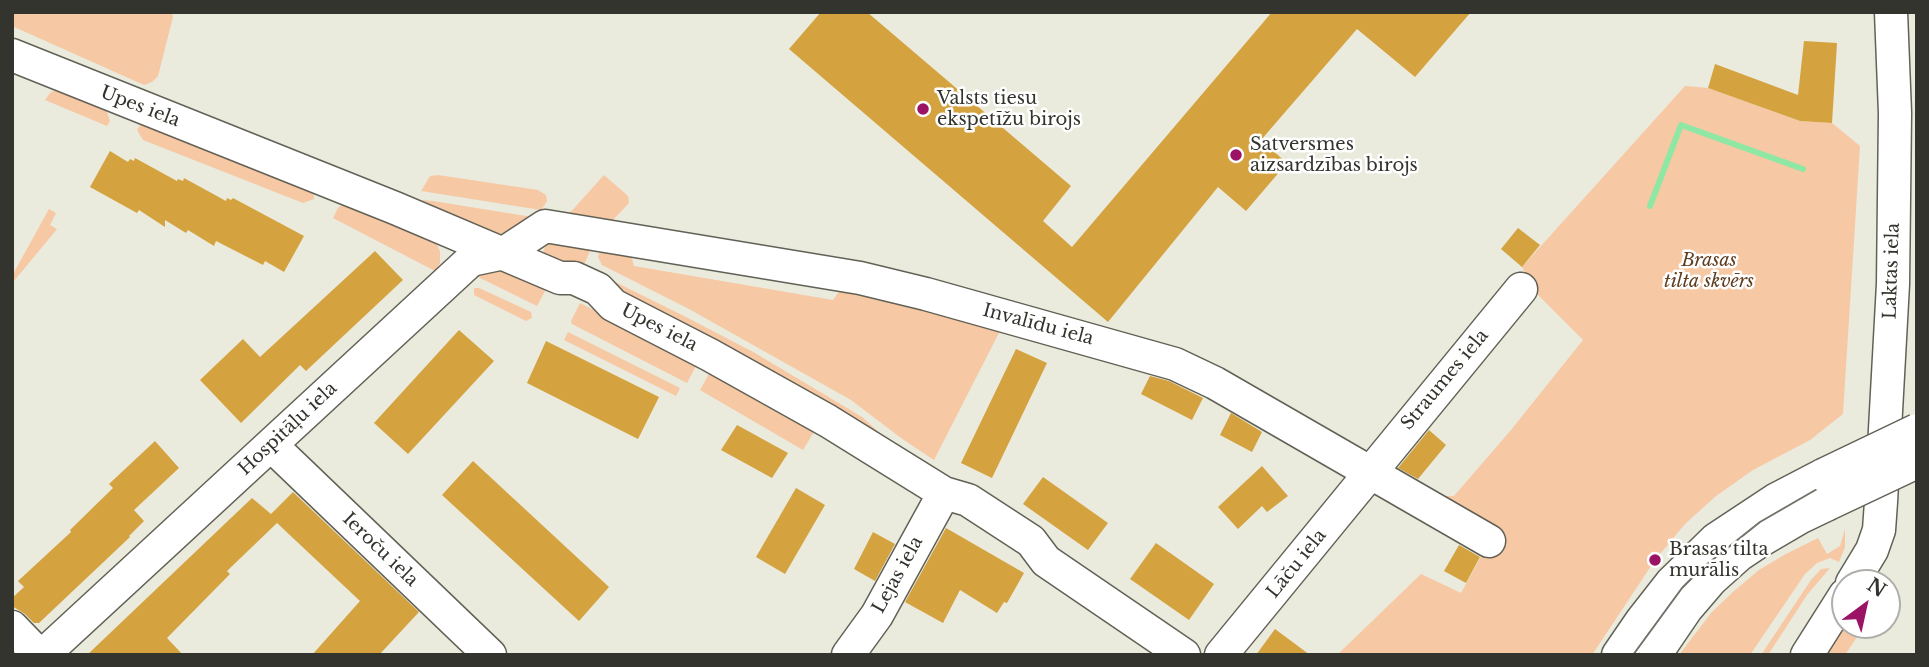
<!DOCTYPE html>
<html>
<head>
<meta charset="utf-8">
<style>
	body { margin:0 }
	#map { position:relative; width:1929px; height:667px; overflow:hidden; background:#eaeadd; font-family:"Libre Baskerville",serif }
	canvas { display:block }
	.frame { position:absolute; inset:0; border:14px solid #34342e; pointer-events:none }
	.north { position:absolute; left:1831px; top:569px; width:70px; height:70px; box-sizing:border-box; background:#fff; border:2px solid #aeaeab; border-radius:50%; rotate:33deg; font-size:19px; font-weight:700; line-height:28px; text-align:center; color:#34342e }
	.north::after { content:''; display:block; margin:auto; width:24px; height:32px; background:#9b1365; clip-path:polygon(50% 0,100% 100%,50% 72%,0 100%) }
</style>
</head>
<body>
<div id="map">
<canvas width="1929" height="667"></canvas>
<div class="frame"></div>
<div class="north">N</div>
</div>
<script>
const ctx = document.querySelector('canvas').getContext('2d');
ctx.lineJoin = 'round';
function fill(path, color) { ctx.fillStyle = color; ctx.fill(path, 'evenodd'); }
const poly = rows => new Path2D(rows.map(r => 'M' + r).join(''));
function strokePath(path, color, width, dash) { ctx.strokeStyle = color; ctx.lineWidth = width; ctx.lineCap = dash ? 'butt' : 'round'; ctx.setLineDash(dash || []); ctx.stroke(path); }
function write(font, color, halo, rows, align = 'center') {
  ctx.font = font + ' "Libre Baskerville",serif'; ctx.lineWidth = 5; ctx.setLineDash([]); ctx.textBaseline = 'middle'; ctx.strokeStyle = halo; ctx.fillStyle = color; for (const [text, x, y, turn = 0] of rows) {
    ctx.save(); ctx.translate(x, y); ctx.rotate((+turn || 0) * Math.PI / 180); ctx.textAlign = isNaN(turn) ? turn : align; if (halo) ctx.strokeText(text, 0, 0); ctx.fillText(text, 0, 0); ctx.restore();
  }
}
const green = poly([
	[12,12,172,12,173,17,158,76,152,82,144,85,12,26],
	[1685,86,1708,88,1800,121,1832,123,1860,146,1843,414,1810,440,1753,470,1716,496,1685,524,1655,560,1592,655,1337,655,1421,574,1461,593,1494,533,1438,496,1454,496,1511,430,1583,340,1536,293,1522,267],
	[58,90,106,109,110,121,107,126,45,100,51,92],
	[147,123,314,193,314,199,303,203,143,140,137,130,140,125],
	[438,175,538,190,546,195,547,201,541,210,421,191,430,176],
	[604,175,628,196,629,203,612,221,568,215],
	[421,200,433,201,532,217,507,235,496,235],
	[344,203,434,239,440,251,440,263,435,271,333,218,338,208],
	[49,209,56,213,50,225,57,229,14,281,12,276],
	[548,240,592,246,580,274,545,257,543,252],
	[602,247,630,251,634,266,833,300,844,284,1003,325,934,460,901,438,851,400,689,309,602,265,598,257],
	[495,265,543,286,545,291,537,306,472,274],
	[597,273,684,316,755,353,862,417,883,436,591,275],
	[474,288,479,288,531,312,532,318,526,321,474,295],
	[580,303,698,362,687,383,572,324,571,321],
	[568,332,680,388,676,396,564,340],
	[711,370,815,430,803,450,700,390],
	[1845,529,1845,547,1839,562,1830,558,1817,563,1805,574,1750,655,1679,655,1711,613,1734,591,1759,570,1784,555,1818,538,1827,554,1840,546],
	[1830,568,1807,595,1768,655,1761,655,1811,580,1821,569],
	[1845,614,1845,625,1865,625,1845,655,1818,655]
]);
const stream = poly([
	[1650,206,1681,125,1803,169]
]);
const building = poly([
	[821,12,867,12,1071,186,1043,221,1072,247,1272,12,1471,12,1415,77,1357,29,1261,140,1287,163,1246,211,1218,187,1108,322,789,49],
	[1804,41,1837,43,1832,123,1800,121,1708,88,1715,64,1798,95],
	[110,151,128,162,130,159,134,161,135,158,177,181,178,179,183,181,184,178,226,201,227,198,231,200,233,198,304,236,284,272,265,261,263,265,216,241,214,246,188,230,186,233,165,220,165,227,139,210,137,213,90,187],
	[1518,228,1540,245,1522,267,1501,249],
	[375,251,403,280,306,371,300,365,241,423,200,380,243,339,260,357],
	[459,330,494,361,408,454,374,423],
	[546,341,659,397,638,439,527,383],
	[1016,349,1047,363,992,478,961,463],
	[1150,376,1169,381,1203,398,1192,420,1141,394],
	[1231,413,1262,432,1252,452,1220,435],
	[737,425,788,453,772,478,721,450],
	[1429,430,1446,445,1418,479,1398,468],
	[155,441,179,468,134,510,144,521,129,536,130,537,39,623,34,623,25,614,12,606,12,598,24,587,18,581,71,532,70,530,113,488,109,484],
	[473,461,609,587,579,621,442,495],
	[1262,466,1288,496,1267,512,1262,506,1238,529,1218,507],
	[1043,477,1108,523,1088,550,1023,504],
	[796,488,825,505,785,574,756,557],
	[293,492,419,612,379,655,312,655,360,601,277,523,227,571,230,574,167,638,183,655,87,655,252,498,271,514],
	[946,528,1024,573,1007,603,1004,602,997,613,960,590,943,623,905,602],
	[873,532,895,544,875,581,854,569],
	[1156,543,1214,584,1189,620,1130,579],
	[1459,545,1480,557,1466,583,1444,571],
	[1275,629,1310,655,1256,655]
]);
const minor = poly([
	[12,55,395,208,560,278,574,278,598,289,613,305,710,355,828,421,944,493,968,500,1031,541,1046,561,1184,655],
	[271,445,490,655],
	[1852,583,1872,550,1879,530,1881,502,1893,284,1895,113,1891,12],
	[12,627,39,655],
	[43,655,471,260,504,253,545,226,860,278,926,294,1175,364,1215,383,1489,541],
	[848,655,877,615,944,493],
	[1221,655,1521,289],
	[1618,655,1642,620,1671,583,1716,539,1775,500,1823,475],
	[1655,655,1687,608,1711,580,1739,555,1760,541,1801,517,1826,505],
	[1807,655,1845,595]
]);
const tram = poly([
	[1633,655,1682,588,1701,569,1760,522,1824,485,1917,442]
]);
const minorBridge = poly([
	[1823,475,1917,430],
	[1826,505,1917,462]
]);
const markers = [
	[923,109,7,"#9b1365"],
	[1236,155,7,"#9b1365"],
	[1655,560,7,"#9b1365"]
];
const poiNames = [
	["Valsts tiesu",937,99],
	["ekspetīžu birojs",937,120],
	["Satversmes",1250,145],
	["aizsardzības birojs",1250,166],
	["Brasas tilta",1669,550],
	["murālis",1669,571]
];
const streetNames = [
	["Upes iela",140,107,21],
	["Laktas iela",1892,271,-88],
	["Invalīdu iela",1038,325,15],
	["Upes iela",659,328,27],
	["Straumes iela",1445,380,-50],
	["Hospitāļu iela",288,429,-43],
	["Ieroču iela",380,550,44],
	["Lāču iela",1297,564,-51],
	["Lejas iela",898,575,-61]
];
const parkNames = [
	["Brasas",1709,261],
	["tilta skvērs",1709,282]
];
fill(green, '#f7c8a4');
strokePath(stream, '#8ee7a3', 6);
fill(building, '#d4a33f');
strokePath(minor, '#626156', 35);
strokePath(minor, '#fff', 32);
strokePath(tram, '#72726a', 2);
strokePath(minorBridge, '#626156', 35, []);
strokePath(minorBridge, '#fff', 32);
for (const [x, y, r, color] of markers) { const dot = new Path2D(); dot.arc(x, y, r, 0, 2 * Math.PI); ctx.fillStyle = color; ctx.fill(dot); strokePath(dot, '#fff', 2.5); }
write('18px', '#34342e', '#fff', poiNames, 'left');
write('18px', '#34342e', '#fff', streetNames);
write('italic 18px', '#5e3d20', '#fff', parkNames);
</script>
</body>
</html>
